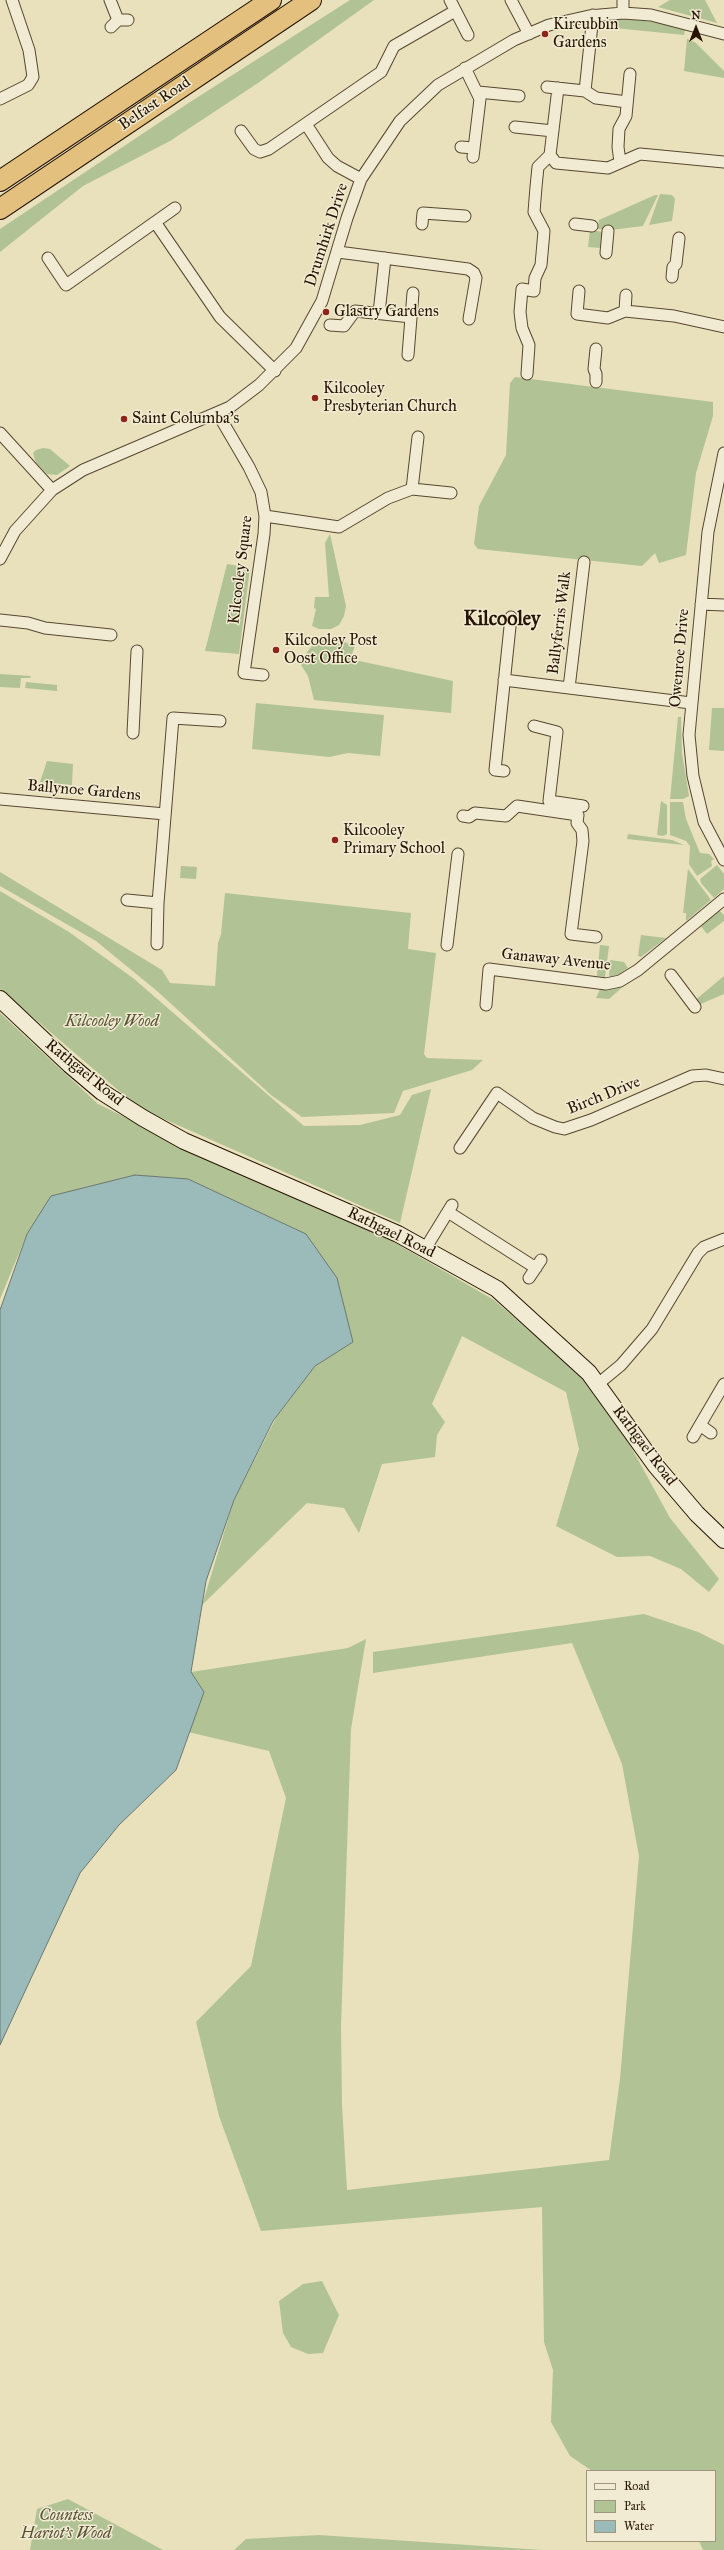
<!DOCTYPE html>
<html>
<head>
<meta charset="utf-8">
<style>
	body { margin:0 }
	#map { position:relative; width:724px; height:2550px; overflow:hidden; background:#e9e0bc; font-family:"IM FELL Great Primer",serif }
	canvas { display:block }
	.legend { position:absolute; left:586px; top:2470px; width:130px; height:72px; box-sizing:border-box; background:#f1ebd3; border:1px solid #a0957f; margin:0; padding:5px 7px; list-style:none; font-size:12px; color:#261401 }
	.legend li { display:flex; align-items:center; gap:8px; height:20px }
	.legend b { width:20px; border:1px solid #a0957f }
	.north { position:absolute; left:676px; top:8px; width:40px; height:40px; -webkit-text-stroke:3px #f1ebd3; paint-order:stroke; rotate:0deg; font-size:11px; font-weight:700; line-height:16px; text-align:center; color:#261401 }
	.north::after { content:''; display:block; margin:auto; width:14px; height:18px; background:#261401; clip-path:polygon(50% 0,100% 100%,50% 72%,0 100%) }
</style>
</head>
<body>
<div id="map">
<canvas width="724" height="2550"></canvas>
<ul class="legend">
<li><b style="height:5px;background:#f1ebd3"></b>Road</li>
<li><b style="height:11px;background:#b1c394"></b>Park</li>
<li><b style="height:11px;background:#9bbbba"></b>Water</li>
</ul>
<div class="north">N</div>
</div>
<script>
const ctx = document.querySelector('canvas').getContext('2d');
ctx.lineJoin = 'round';
function fill(path, color) { ctx.fillStyle = color; ctx.fill(path, 'evenodd'); }
const poly = rows => new Path2D(rows.map(r => 'M' + r).join(''));
function strokePath(path, color, width, dash) { ctx.strokeStyle = color; ctx.lineWidth = width; ctx.lineCap = dash ? 'butt' : 'round'; ctx.setLineDash(dash || []); ctx.stroke(path); }
function write(font, color, halo, rows, align = 'center') {
  ctx.font = font + ' "IM FELL Great Primer",serif'; ctx.lineWidth = 3; ctx.setLineDash([]); ctx.textBaseline = 'middle'; ctx.strokeStyle = halo; ctx.fillStyle = color; for (const [text, x, y, turn = 0] of rows) {
    ctx.save(); ctx.translate(x, y); ctx.rotate((+turn || 0) * Math.PI / 180); ctx.textAlign = isNaN(turn) ? turn : align; if (halo) ctx.strokeText(text, 0, 0); ctx.fillText(text, 0, 0); ctx.restore();
  }
}
const green = poly([
	[350,0,374,0,258,83,170,141,83,186,0,252,0,229,187,104],
	[670,0,705,0,717,23,658,7],
	[595,19,625,19,655,22,685,29,684,35,595,26],
	[687,39,696,43,724,71,724,78,684,71],
	[660,194,672,195,675,199,672,221,649,225],
	[655,195,658,195,643,226,611,230,598,229,599,220],
	[590,230,603,232,601,248,588,247],
	[515,377,713,402,713,416,696,473,686,555,659,563,655,553,642,566,478,549,474,544,479,506,506,455,510,383],
	[43,448,50,449,70,466,57,475,47,474,36,463,33,453,36,450],
	[330,534,346,606,344,616,339,625,331,629,319,629,312,626,316,609,314,608,315,597,329,597,325,543],
	[227,564,250,568,239,654,205,651],
	[332,637,355,646,350,659,453,681,451,713,314,700,308,676,301,665,303,657,316,641],
	[0,674,31,676,30,678,21,678,20,688,0,687],
	[26,682,57,685,57,691,25,688],
	[256,703,384,715,380,756,348,753,329,757,252,749],
	[712,708,724,708,724,751,709,750],
	[678,717,681,717,682,753,689,796,683,799,670,799],
	[47,761,73,764,72,785,40,782],
	[661,801,667,805,667,834,663,836,657,835],
	[670,802,683,802,686,819,700,853,709,854,714,859,711,861,712,866,697,876,689,864,690,846,686,841,670,835],
	[628,834,672,840,684,845,627,839],
	[717,865,724,874,724,889,714,898,701,883,700,879],
	[181,866,197,867,196,879,180,878],
	[688,869,711,900,686,921,686,913,683,913],
	[0,872,162,970,170,983,215,986,218,943,221,934,225,893,411,913,408,949,436,953,424,1054,427,1058,483,1060,472,1070,403,1091,394,1113,302,1117,271,1095,157,991,96,941,0,886],
	[0,891,69,932,133,978,304,1126,360,1125,400,1115,412,1095,431,1089,400,1223,139,1108,0,989],
	[719,910,724,915,724,921,707,934,700,925],
	[641,935,666,938,641,957,638,956],
	[600,945,609,946,605,977,597,976],
	[610,960,624,962,628,968,617,975,609,977],
	[724,976,724,994,696,1006,693,1002],
	[625,985,609,999,596,998,600,989],
	[0,1013,98,1104,178,1143,392,1241,494,1300,602,1394,670,1518,719,1579,709,1592,681,1569,650,1556,617,1557,556,1526,579,1449,566,1392,462,1336,432,1404,445,1422,437,1435,435,1457,382,1464,359,1533,344,1508,307,1503,202,1605,234,1500,277,1416,315,1366,353,1342,332,1273,306,1234,188,1179,27,1234,0,1299],
	[644,1614,698,1632,724,1645,724,2550,703,2550,699,2541,715,2541,715,2471,592,2471,570,2456,551,2422,553,2370,544,2342,542,2207,261,2231,219,2116,196,2022,251,1966,286,1798,269,1751,188,1732,204,1692,191,1672,348,1648,366,1639,351,1729,341,2027,342,2105,347,2190,609,2160,620,2079,639,1856,622,1764,572,1643,373,1673,373,1652],
	[322,2281,339,2315,323,2353,308,2354,291,2347,283,2333,279,2301,303,2284],
	[68,2499,163,2550,30,2550,37,2509],
	[319,2535,542,2550,234,2550,246,2539]
]);
const water = poly([
	[135,1175,188,1179,306,1234,337,1278,353,1342,315,1366,273,1421,234,1500,206,1581,191,1672,204,1692,176,1770,119,1825,80,1873,0,2045,0,1310,27,1234,51,1196,135,1175]
]);
const street = poly([
	[110,0,118,20],
	[450,0,468,35],
	[511,0,529,34],
	[623,0,623,13],
	[111,27,118,20,128,20],
	[465,68,480,99,473,157],
	[547,87,585,91,596,98,627,102],
	[558,88,550,155,556,163,608,168,640,154,724,162],
	[585,91,593,15],
	[478,92,519,96],
	[0,99,28,85,33,77,29,50,12,0],
	[306,124,328,158,337,166,361,179],
	[515,127,553,131],
	[241,131,254,149,260,152,269,149,381,72,394,46,455,11],
	[461,147,474,148],
	[620,162,618,147,619,129,626,116,630,74],
	[155,222,220,317,275,371],
	[422,224,423,213,465,216],
	[575,224,592,226],
	[338,252,468,269,474,273,476,278,469,319],
	[606,253,608,231],
	[48,258,66,285,175,208],
	[672,277,673,267,676,264,679,238],
	[579,291,577,314,608,318,625,311,674,316,724,327],
	[625,311,626,295],
	[379,313,385,258],
	[330,325,344,326,355,311,411,317],
	[408,355,413,293],
	[527,374,529,345,522,328,520,312,522,289,534,291,535,278,541,265,544,231,534,212,536,187,538,167,550,155],
	[596,382,596,374,594,369,596,349],
	[218,414,249,467,261,492,265,516,264,534,244,673,263,675],
	[0,433,52,490],
	[724,453,708,532,689,735,693,776,704,822,724,860],
	[412,489,418,437],
	[265,516,339,527,388,498,412,489,451,493],
	[0,559,15,531,52,490,83,470,230,407,259,385,296,348,322,301,347,218,361,179,400,121,438,85,514,40,549,25,589,16,623,13,651,15,724,34],
	[701,604,724,605],
	[0,620,28,623,45,628,111,635],
	[504,680,691,703],
	[569,688,584,562],
	[534,726,557,732,549,801,583,806],
	[133,733,137,651],
	[504,771,495,770,511,617],
	[0,799,165,814],
	[463,816,469,817,475,813,506,816,517,806,578,815,577,823,582,830,583,841,571,934,596,937],
	[127,900,158,903],
	[157,944,158,903,173,718,220,721],
	[447,945,458,854],
	[671,975,695,1007],
	[486,1005,489,969,606,984,620,981,638,970,724,899],
	[460,1148,497,1093,533,1118,555,1127,564,1129,591,1120,692,1076,706,1075,724,1079],
	[448,1212,536,1268],
	[425,1249,452,1205],
	[529,1278,541,1260],
	[598,1384,621,1365,652,1329,698,1253,704,1247,724,1239],
	[700,1425,711,1433],
	[693,1437,724,1384]
]);
const secondary = poly([
	[0,999,70,1065,102,1092,143,1118,184,1141,398,1234,497,1289,589,1373,656,1466,697,1514,724,1540]
]);
const highway = poly([
	[0,181,271,0],
	[0,209,311,0]
]);
const markers = [
	[545,34,4,"#8f2418"],
	[326,312,4,"#8f2418"],
	[315,398,4,"#8f2418"],
	[124,419,4,"#8f2418"],
	[276,650,4,"#8f2418"],
	[335,840,4,"#8f2418"]
];
const poiNames = [
	["Kircubbin",553,25],
	["Gardens",553,43],
	["Glastry Gardens",334,312],
	["Kilcooley",323,389],
	["Presbyterian Church",323,407],
	["Saint Columba's",132,419],
	["Kilcooley Post",284,641],
	["Oost Office",284,659],
	["Kilcooley",343,831],
	["Primary School",343,849]
];
const streetNames = [
	["Belfast Road",155,104,-34],
	["Drumhirk Drive",327,235,-72],
	["Kilcooley Square",241,570,-83],
	["Ballyferris Walk",560,623,-83],
	["Owenroe Drive",680,658,-85],
	["Ballynoe Gardens",84,791,5],
	["Ganaway Avenue",556,960,6],
	["Rathgael Road",84,1073,39],
	["Birch Drive",604,1096,-22],
	["Rathgael Road",391,1233,26],
	["Rathgael Road",644,1446,53]
];
const parkNames = [
	["Kilcooley Wood",112,1022],
	["Countess",66,2516],
	["Hariot's Wood",66,2534]
];
const districtNames = [
	["Kilcooley",502,620]
];
fill(green, '#b1c394');
fill(water, '#9bbbba');
strokePath(water, '#6c7870', 1);
strokePath(street, '#574730', 13);
strokePath(secondary, '#261401', 18);
strokePath(highway, '#261401', 22);
strokePath(street, '#f1ebd3', 11);
strokePath(secondary, '#f1ebd3', 16);
strokePath(highway, '#e4c07e', 20);
for (const [x, y, r, color] of markers) { const dot = new Path2D(); dot.arc(x, y, r, 0, 2 * Math.PI); ctx.fillStyle = color; ctx.fill(dot); strokePath(dot, '#f1ebd3', 1.5); }
write('16px', '#261401', '#f1ebd3', poiNames, 'left');
write('16px', '#261401', '#f1ebd3', streetNames);
write('italic 16px', '#575134', '#f1ebd3', parkNames);
write('bold 20px', '#261401', '#f1ebd3', districtNames);
</script>
</body>
</html>
